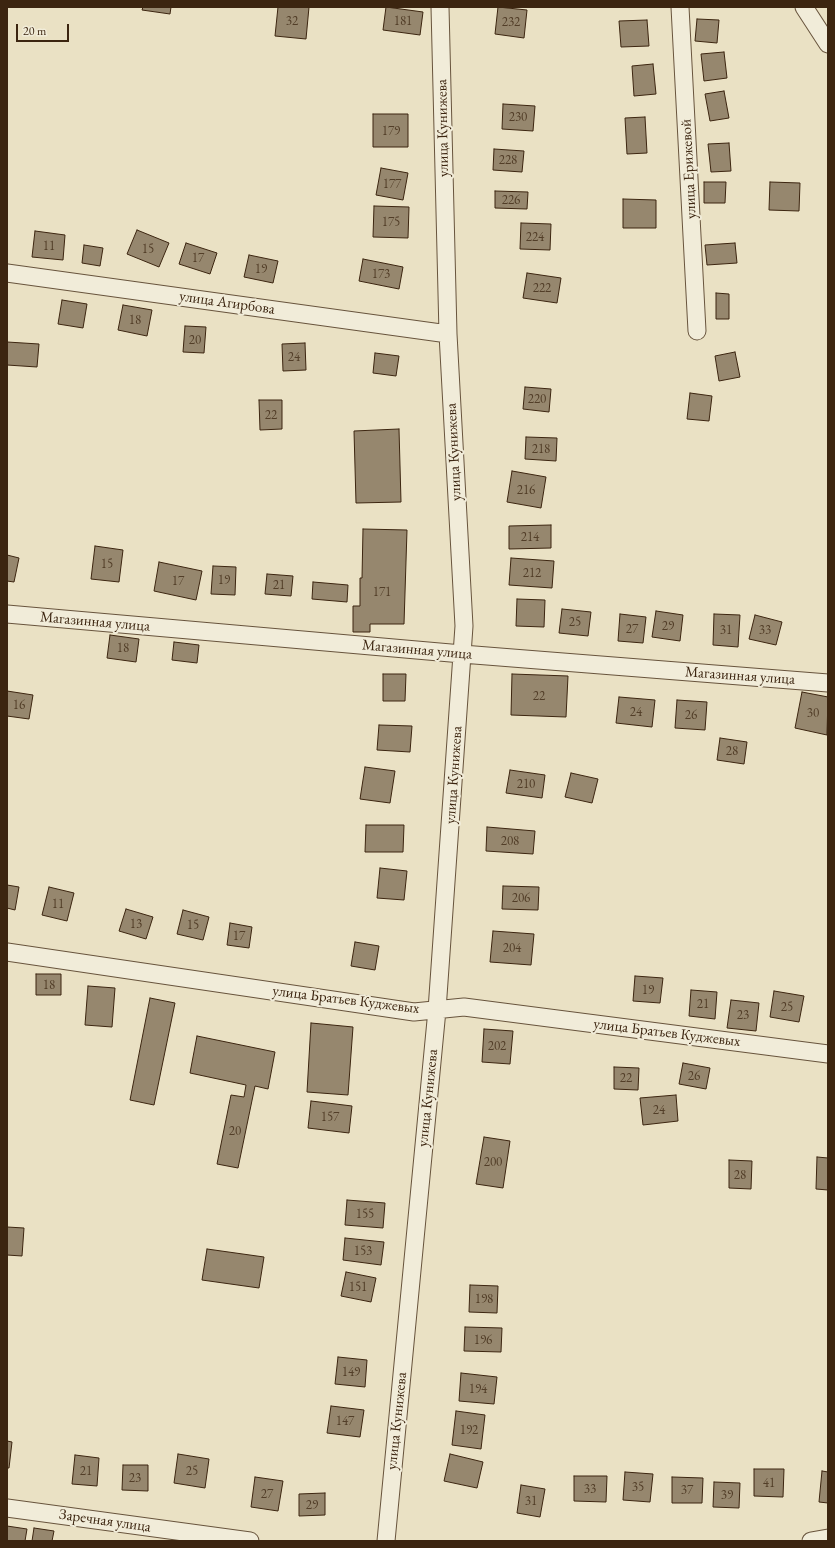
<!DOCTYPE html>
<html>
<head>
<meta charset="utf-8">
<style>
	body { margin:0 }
	#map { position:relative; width:835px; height:1548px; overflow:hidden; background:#eae1c4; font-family:"EB Garamond",serif }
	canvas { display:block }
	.frame { position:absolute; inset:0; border:8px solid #3c2510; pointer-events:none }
	.scale { position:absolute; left:16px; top:24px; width:53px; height:18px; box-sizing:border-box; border:2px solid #3c2510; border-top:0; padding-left:5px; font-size:12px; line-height:14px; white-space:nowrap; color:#3c2510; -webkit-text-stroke:3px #f1ecd9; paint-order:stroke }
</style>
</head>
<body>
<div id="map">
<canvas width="835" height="1548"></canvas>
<div class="frame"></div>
<div class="scale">20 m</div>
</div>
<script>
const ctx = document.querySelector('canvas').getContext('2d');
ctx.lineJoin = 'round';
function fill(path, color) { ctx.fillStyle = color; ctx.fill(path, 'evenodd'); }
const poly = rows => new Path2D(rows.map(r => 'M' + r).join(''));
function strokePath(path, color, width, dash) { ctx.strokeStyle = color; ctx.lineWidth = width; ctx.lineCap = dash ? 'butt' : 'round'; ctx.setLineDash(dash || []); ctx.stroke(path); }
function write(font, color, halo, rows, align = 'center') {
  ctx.font = font + ' "EB Garamond",serif'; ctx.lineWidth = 4; ctx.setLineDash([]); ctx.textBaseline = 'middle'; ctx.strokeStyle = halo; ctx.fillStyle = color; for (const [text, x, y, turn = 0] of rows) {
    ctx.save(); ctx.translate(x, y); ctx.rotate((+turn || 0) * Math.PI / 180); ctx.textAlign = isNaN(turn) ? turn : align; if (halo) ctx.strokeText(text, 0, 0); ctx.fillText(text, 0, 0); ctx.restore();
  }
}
const building = poly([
	[143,7,171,7,170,14,142,10,143,7],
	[278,7,309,7,306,39,275,36,278,7],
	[386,7,423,12,420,35,383,30,386,7],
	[498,7,527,10,524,38,495,34,498,7],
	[697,19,719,20,717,43,695,41,697,19],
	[647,20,649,46,621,47,619,21,647,20],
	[724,52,727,78,704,81,701,54,724,52],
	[653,64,656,94,634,96,632,66,653,64],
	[724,91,729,118,710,121,705,94,724,91],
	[503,104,535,106,533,131,502,129,503,104],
	[373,114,408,114,408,147,373,147,373,114],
	[645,117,647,153,627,154,625,118,645,117],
	[729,143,731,171,711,172,708,144,729,143],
	[494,149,524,151,522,172,493,170,494,149],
	[381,168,408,173,403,200,376,195,381,168],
	[704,182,726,182,725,203,704,203,704,182],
	[770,182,800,183,799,211,769,210,770,182],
	[495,191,528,192,527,209,495,208,495,191],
	[623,199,656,200,656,228,623,228,623,199],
	[374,206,409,207,408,238,373,237,374,206],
	[521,223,551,224,550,250,520,249,521,223],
	[137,230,169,243,159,267,127,254,137,230],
	[35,231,65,235,63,260,32,257,35,231],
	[186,243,217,253,210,274,179,264,186,243],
	[735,243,737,263,707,265,705,245,735,243],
	[84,245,103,248,100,266,82,263,84,245],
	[249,255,278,261,273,283,244,277,249,255],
	[363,259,403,267,399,289,359,281,363,259],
	[527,273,561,278,557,303,523,298,527,273],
	[716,293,729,294,729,319,716,319,716,293],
	[62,300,87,304,83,328,58,324,62,300],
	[123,305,152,310,147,336,118,330,123,305],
	[185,326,206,327,204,353,183,352,185,326],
	[7,342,39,344,37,367,7,365,7,342],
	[305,343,306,370,283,371,282,344,305,343],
	[735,352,740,377,719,381,715,356,735,352],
	[375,353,399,356,396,376,373,373,375,353],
	[525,387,551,389,549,412,523,409,525,387],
	[690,393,712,396,709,421,687,419,690,393],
	[259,400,282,400,282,429,260,430,259,400],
	[399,429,401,502,356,503,354,431,399,429],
	[526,437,557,438,556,461,525,459,526,437],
	[512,471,546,477,541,508,507,502,512,471],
	[551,525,551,548,509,549,509,526,551,525],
	[363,529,407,530,404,624,370,624,370,632,353,632,353,606,360,606,360,578,362,578,363,529],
	[95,546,123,550,119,582,91,579,95,546],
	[7,555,19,558,14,582,7,581,7,555],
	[511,558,554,561,552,588,509,585,511,558],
	[159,562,202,571,196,600,154,591,159,562],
	[213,566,236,567,235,595,211,594,213,566],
	[267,574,293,576,291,596,265,594,267,574],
	[313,582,348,585,347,602,312,599,313,582],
	[517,599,545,600,544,627,516,626,517,599],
	[562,609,591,612,588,636,559,633,562,609],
	[656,611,683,615,680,641,652,637,656,611],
	[620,614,646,617,643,643,618,641,620,614],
	[714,614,740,615,738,647,713,645,714,614],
	[755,615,782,622,776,645,749,639,755,615],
	[110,635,139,639,136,662,107,658,110,635],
	[174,642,199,645,197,663,172,660,174,642],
	[383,674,406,674,405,701,383,701,383,674],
	[512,674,568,676,566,717,511,715,512,674],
	[7,691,33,695,29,719,7,716,7,691],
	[802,692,828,697,827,735,795,728,802,692],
	[619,697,655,700,652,727,616,723,619,697],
	[677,700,707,702,705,730,675,728,677,700],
	[379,725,412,726,410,752,377,750,379,725],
	[720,738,747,742,744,764,717,760,720,738],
	[365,767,395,771,390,803,360,799,365,767],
	[510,770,545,775,542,798,506,793,510,770],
	[571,773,598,779,592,803,565,797,571,773],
	[366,825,404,825,403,852,365,852,366,825],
	[487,827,535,831,533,854,486,851,487,827],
	[380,868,407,871,404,900,377,898,380,868],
	[7,885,19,887,15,910,7,908,7,885],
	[503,886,539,887,538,910,502,909,503,886],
	[49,887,74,893,67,921,42,915,49,887],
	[126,909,153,917,146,939,119,931,126,909],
	[183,910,209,917,203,940,177,934,183,910],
	[230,923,252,927,249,948,227,945,230,923],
	[493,931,534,934,531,965,490,962,493,931],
	[355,942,379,946,375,970,351,966,355,942],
	[36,974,61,974,61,995,36,995,36,974],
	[635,976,663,978,660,1003,633,1001,635,976],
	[88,986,115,988,112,1027,85,1025,88,986],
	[691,990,717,992,715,1019,689,1016,691,990],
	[774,991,804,996,799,1022,770,1017,774,991],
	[150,998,175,1003,154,1105,130,1100,150,998],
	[731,1000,759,1003,756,1031,727,1028,731,1000],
	[311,1023,353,1027,348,1095,307,1092,311,1023],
	[484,1029,513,1031,510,1064,482,1062,484,1029],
	[197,1036,275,1052,268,1089,255,1086,238,1168,217,1164,231,1095,244,1097,246,1085,190,1073,197,1036],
	[683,1063,710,1068,706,1089,679,1084,683,1063],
	[614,1067,639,1068,638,1090,614,1089,614,1067],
	[676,1095,678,1121,643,1125,640,1098,676,1095],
	[311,1101,352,1106,349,1133,308,1128,311,1101],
	[484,1137,510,1141,503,1188,476,1184,484,1137],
	[817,1157,828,1158,828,1190,816,1189,817,1157],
	[729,1160,752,1161,751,1189,729,1188,729,1160],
	[347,1200,385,1203,383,1228,345,1225,347,1200],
	[7,1227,24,1228,22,1256,7,1255,7,1227],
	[345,1238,384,1242,381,1265,343,1260,345,1238],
	[207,1249,264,1257,259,1288,202,1280,207,1249],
	[346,1272,376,1278,371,1302,341,1296,346,1272],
	[470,1285,498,1286,497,1313,469,1312,470,1285],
	[465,1327,502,1328,501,1352,464,1351,465,1327],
	[338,1357,367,1360,365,1387,335,1384,338,1357],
	[461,1373,497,1377,494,1404,459,1401,461,1373],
	[331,1406,364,1410,360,1437,327,1433,331,1406],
	[456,1411,485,1415,481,1449,452,1445,456,1411],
	[7,1441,12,1442,9,1468,7,1468,7,1441],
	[178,1454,209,1459,205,1488,174,1483,178,1454],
	[450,1454,483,1462,477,1488,444,1481,450,1454],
	[75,1455,99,1458,97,1486,72,1484,75,1455],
	[123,1465,148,1465,148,1491,122,1490,123,1465],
	[754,1469,784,1469,783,1497,754,1496,754,1469],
	[822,1471,828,1472,828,1503,819,1502,822,1471],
	[625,1472,653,1474,650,1502,623,1500,625,1472],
	[574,1476,607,1476,606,1502,574,1501,574,1476],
	[255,1477,283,1481,278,1511,251,1507,255,1477],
	[672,1477,703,1478,702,1503,672,1503,672,1477],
	[714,1482,740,1483,739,1508,713,1507,714,1482],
	[521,1485,545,1489,540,1517,517,1513,521,1485],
	[325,1493,325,1515,299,1516,299,1494,325,1493],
	[7,1526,27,1529,25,1541,7,1541,7,1526],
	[34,1528,54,1531,52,1541,32,1541,34,1528]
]);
const minor = poly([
	[680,7,697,331],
	[804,7,828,44],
	[7,273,448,334],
	[7,614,462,654,828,683],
	[7,952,414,1012,464,1007,828,1054],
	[7,1508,250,1541],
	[386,1541,437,1010,464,626,448,334,440,7],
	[811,1541,828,1538]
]);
const numberNames = [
	["32",292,21],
	["181",403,21],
	["232",511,22],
	["230",518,117],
	["179",391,131],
	["228",508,160],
	["177",392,184],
	["226",511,200],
	["175",391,222],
	["224",535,237],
	["11",49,246],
	["15",148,249],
	["17",198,258],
	["19",261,269],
	["173",381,274],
	["222",542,288],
	["18",135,320],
	["20",195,340],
	["24",294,357],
	["220",537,399],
	["22",271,415],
	["218",541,449],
	["216",526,490],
	["214",530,537],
	["15",107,564],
	["212",532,573],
	["19",224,580],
	["17",178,581],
	["21",279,585],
	["171",382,592],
	["25",575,622],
	["29",668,626],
	["27",632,629],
	["31",726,630],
	["33",765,630],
	["18",123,648],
	["22",539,696],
	["16",19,705],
	["24",636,712],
	["30",813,713],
	["26",691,715],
	["28",732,751],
	["210",526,784],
	["208",510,841],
	["206",521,898],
	["11",58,904],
	["13",136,924],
	["15",193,925],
	["17",239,936],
	["204",512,948],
	["18",49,985],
	["19",648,990],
	["21",703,1004],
	["25",787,1007],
	["23",743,1015],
	["202",497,1046],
	["26",694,1076],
	["22",626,1078],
	["24",659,1110],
	["157",330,1117],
	["20",235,1131],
	["200",493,1162],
	["28",740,1175],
	["155",365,1214],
	["153",363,1251],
	["151",358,1287],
	["198",484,1299],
	["196",483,1340],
	["149",351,1372],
	["194",478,1389],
	["147",345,1421],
	["192",469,1430],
	["21",86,1471],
	["25",192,1471],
	["23",135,1478],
	["41",769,1483],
	["35",638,1487],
	["33",590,1489],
	["37",687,1490],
	["27",267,1494],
	["39",727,1495],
	["31",531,1501],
	["29",312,1505]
];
const streetNames = [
	["улица Кунижева",443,128,-91],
	["улица Ерижевой",689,169,-93],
	["улица Агирбова",227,303,8],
	["улица Кунижева",454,452,-93],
	["Магазинная улица",95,622,5],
	["Магазинная улица",417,650,5],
	["Магазинная улица",740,676,4],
	["улица Кунижева",454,775,-86],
	["улица Братьев Куджевых",346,1000,7],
	["улица Братьев Куджевых",667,1033,7],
	["улица Кунижева",428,1098,-84],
	["улица Кунижева",397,1421,-84],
	["Заречная улица",105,1521,8]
];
fill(building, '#96876e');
strokePath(building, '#3c2510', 1);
strokePath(minor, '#68543d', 19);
strokePath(minor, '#f1ecd9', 17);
write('13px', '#523e28', null, numberNames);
write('15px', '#3c2510', '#f1ecd9', streetNames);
</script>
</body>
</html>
